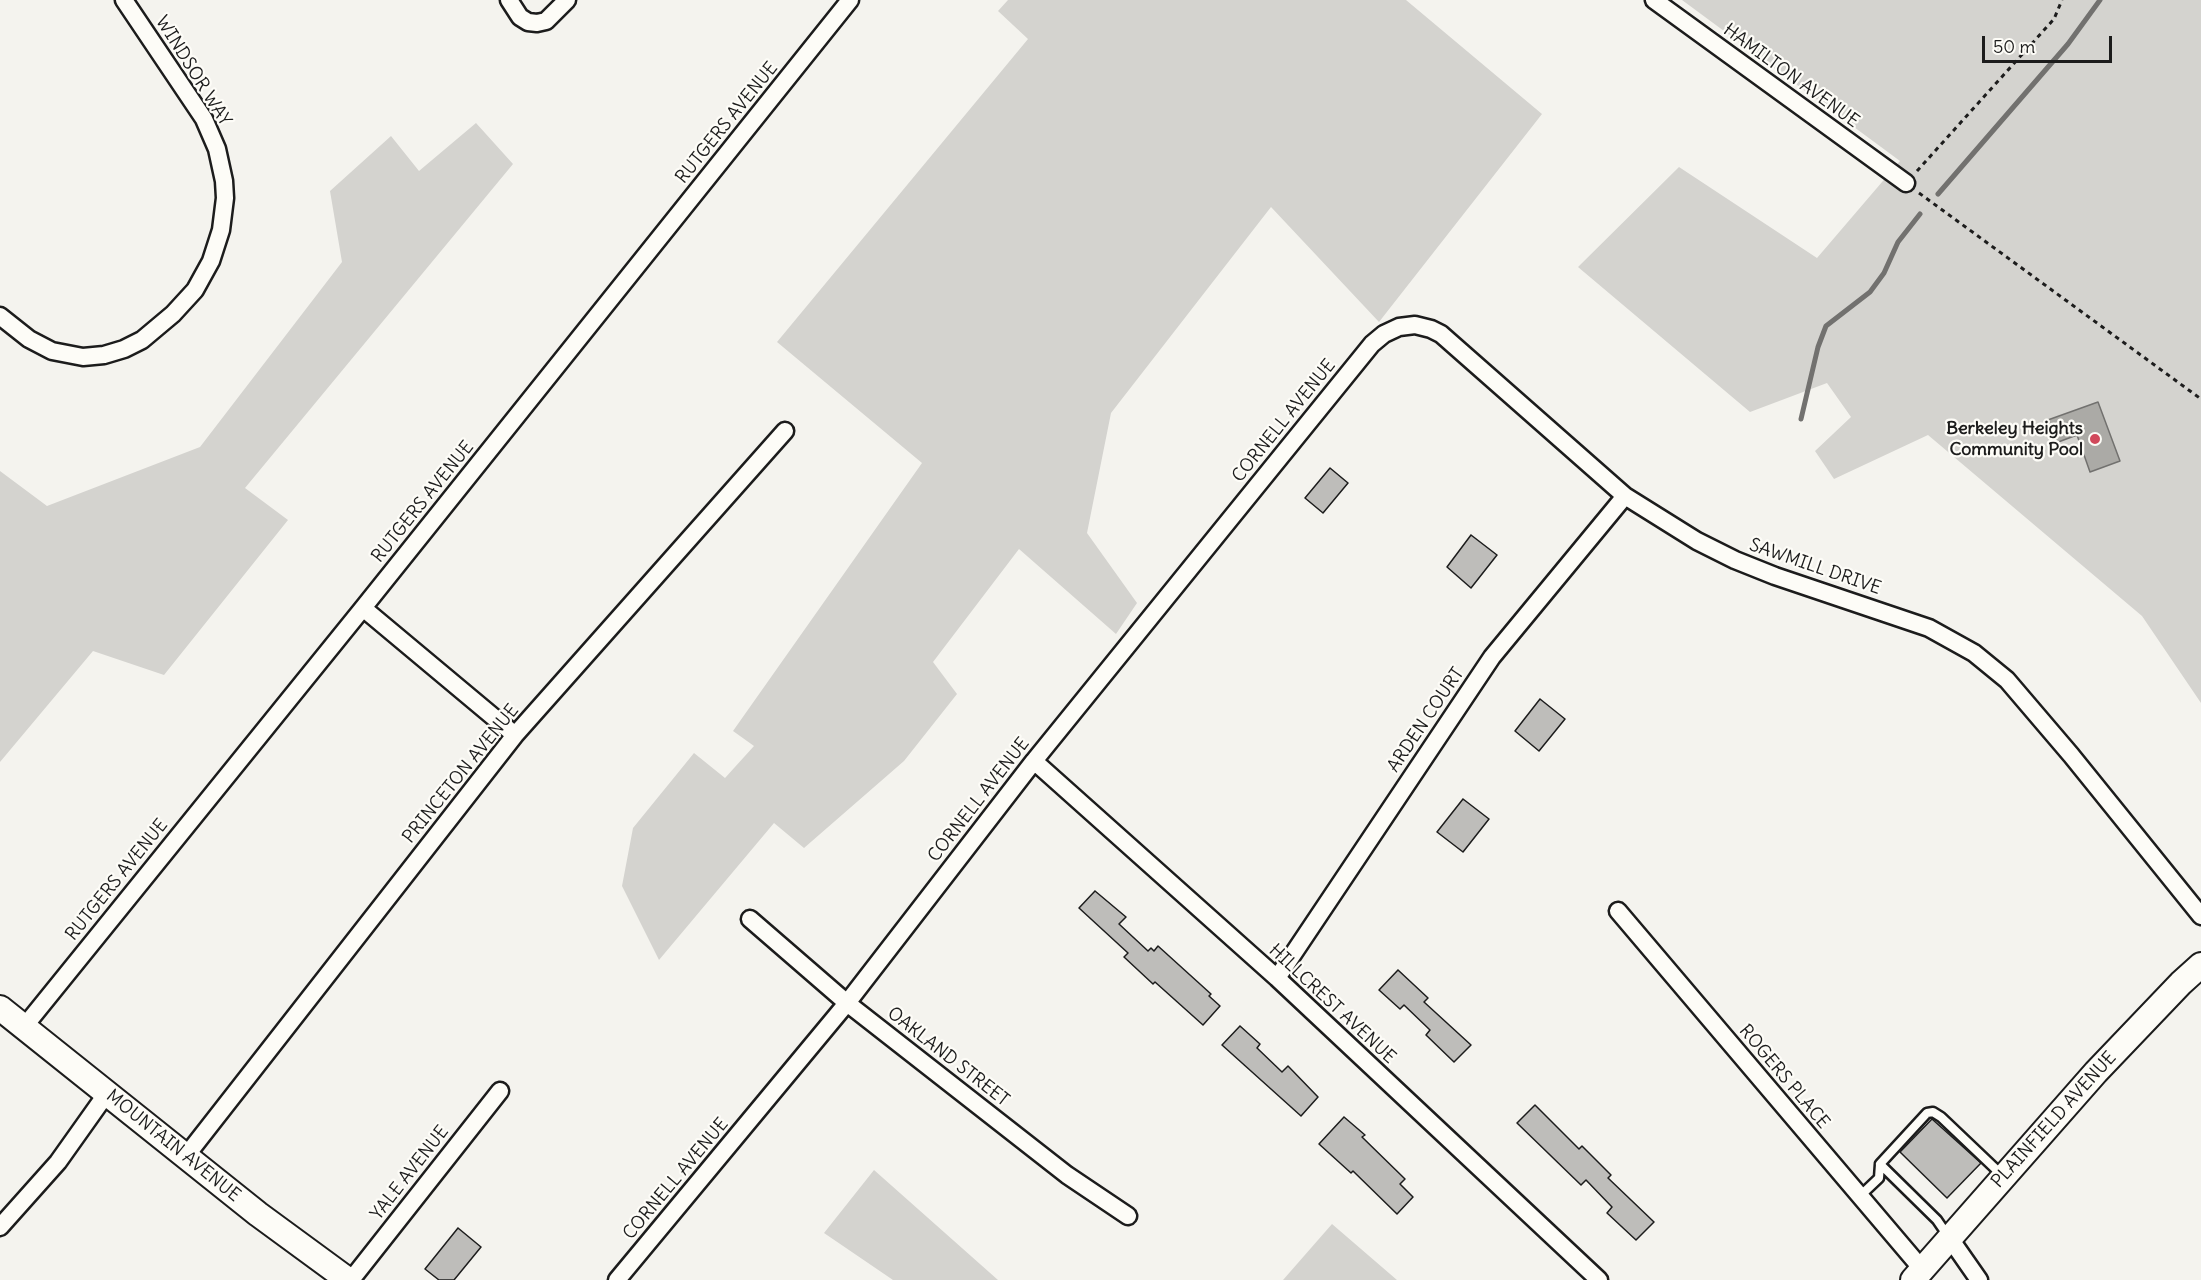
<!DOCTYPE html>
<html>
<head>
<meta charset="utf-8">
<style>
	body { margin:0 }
	#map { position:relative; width:2201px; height:1280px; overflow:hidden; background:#f4f3ee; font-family:Delius,sans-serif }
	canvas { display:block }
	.scale { position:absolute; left:1982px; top:36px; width:130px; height:27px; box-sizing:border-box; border:3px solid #1c1c1c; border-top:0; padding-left:8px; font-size:18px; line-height:21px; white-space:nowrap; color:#1c1c1c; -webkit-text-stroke:4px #fdfcf7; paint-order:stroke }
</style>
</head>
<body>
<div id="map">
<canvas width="2201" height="1280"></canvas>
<div class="scale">50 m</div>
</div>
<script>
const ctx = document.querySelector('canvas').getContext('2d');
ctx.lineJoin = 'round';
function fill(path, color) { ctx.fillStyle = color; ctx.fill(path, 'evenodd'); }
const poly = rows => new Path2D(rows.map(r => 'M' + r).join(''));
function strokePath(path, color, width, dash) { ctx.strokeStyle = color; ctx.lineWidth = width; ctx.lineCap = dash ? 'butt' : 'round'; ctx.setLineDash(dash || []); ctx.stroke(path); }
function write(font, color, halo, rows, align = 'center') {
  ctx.font = font + ' Delius,sans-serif'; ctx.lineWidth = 4.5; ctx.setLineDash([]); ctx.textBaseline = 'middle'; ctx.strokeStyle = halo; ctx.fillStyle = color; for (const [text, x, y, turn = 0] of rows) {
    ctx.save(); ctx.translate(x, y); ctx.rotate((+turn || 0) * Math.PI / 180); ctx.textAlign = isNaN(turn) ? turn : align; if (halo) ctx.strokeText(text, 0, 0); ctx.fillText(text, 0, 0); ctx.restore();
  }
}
const green = poly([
	[1008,0,1406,0,1542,114,1379,322,1271,207,1111,413,1087,533,1137,603,1116,634,1019,549,933,662,957,694,904,761,804,848,774,823,659,960,622,886,633,828,694,753,725,778,754,746,733,731,922,463,777,342,1028,39,998,11],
	[1682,0,2201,0,2201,703,2142,616,1928,435,1834,479,1815,451,1851,417,1827,383,1750,412,1578,267,1679,167,1817,258,1900,161],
	[476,123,513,164,245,488,288,520,164,675,93,651,0,762,0,471,47,506,200,447,342,262,330,191,391,136,419,171],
	[874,1170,998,1280,893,1280,824,1233],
	[1332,1224,1397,1280,1283,1280]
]);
const water = poly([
	[2098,402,2120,461,2090,472,2077,435,2053,444,2045,421,2098,402]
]);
const stream = poly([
	[1938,194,2068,44,2100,0],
	[1801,419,1818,347,1826,326,1870,292,1884,273,1898,242,1920,214]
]);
const building = poly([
	[1330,468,1348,483,1323,513,1305,498,1330,468],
	[1471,535,1497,555,1471,588,1447,567,1471,535],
	[1540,699,1565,719,1539,751,1515,731,1540,699],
	[1463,799,1489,819,1463,852,1437,832,1463,799],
	[1095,891,1126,917,1119,924,1148,951,1151,948,1154,951,1158,946,1211,994,1209,996,1220,1006,1203,1025,1155,982,1153,984,1124,957,1128,953,1079,908,1095,891],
	[1398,970,1428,998,1424,1002,1471,1045,1454,1062,1426,1035,1430,1030,1404,1005,1400,1009,1379,990,1398,970],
	[1240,1026,1260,1044,1257,1048,1282,1072,1288,1066,1318,1097,1301,1116,1222,1045,1240,1026],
	[1535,1105,1579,1149,1582,1146,1611,1175,1608,1178,1654,1222,1636,1240,1607,1213,1612,1207,1586,1180,1581,1185,1517,1123,1535,1105],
	[1344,1117,1365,1135,1362,1137,1405,1179,1400,1184,1413,1197,1397,1214,1353,1171,1351,1173,1319,1144,1344,1117],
	[1932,1119,1981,1163,1947,1198,1900,1152,1932,1119],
	[458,1228,481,1247,454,1280,439,1280,425,1269,458,1228]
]);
const path = poly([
	[1917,171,2054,19,2062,0],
	[1919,193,2201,399]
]);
const lane = poly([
	[1880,1164,1937,1220,1948,1236],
	[1860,1196,1879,1178,1880,1164,1927,1113,1933,1112,1941,1117,2003,1176]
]);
const street = poly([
	[509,0,520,17,528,22,537,23,546,21,567,0],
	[1654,0,1906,183],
	[0,316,29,339,52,351,83,357,104,355,124,349,142,340,173,314,195,290,211,261,221,230,225,198,224,181,217,149,204,119,124,0],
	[363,608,515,735],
	[1034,761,1277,978,1599,1280],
	[1618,911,1922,1269],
	[750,919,847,1003,1067,1175,1128,1216],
	[1277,978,1492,657,1625,496],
	[24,1027,363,608,850,0],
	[186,1156,515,735,785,431],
	[0,1227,58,1162,107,1093],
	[1949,1237,1979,1280],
	[351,1280,500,1091],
	[617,1280,847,1003,1034,761,1372,344,1384,334,1399,327,1415,325,1431,329,1441,334,1625,496,1697,541,1735,560,1775,576,1929,628,1974,653,2007,680,2071,755,2201,916]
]);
const secondary = poly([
	[0,1008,258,1214,348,1280],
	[1913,1280,2096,1072,2181,983,2201,965]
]);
const markers = [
	[2095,439,6,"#d1495b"]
];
const streetNames = [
	["WINDSOR WAY",193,71,58],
	["HAMILTON AVENUE",1791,76,36],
	["RUTGERS AVENUE",727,123,-51],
	["CORNELL AVENUE",1284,421,-51],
	["RUTGERS AVENUE",423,502,-51],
	["SAWMILL DRIVE",1815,567,19],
	["ARDEN COURT",1426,720,-56],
	["PRINCETON AVENUE",461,774,-51],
	["CORNELL AVENUE",979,800,-52],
	["RUTGERS AVENUE",117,880,-51],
	["HILLCREST AVENUE",1332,1004,43],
	["OAKLAND STREET",948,1057,38],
	["ROGERS PLACE",1784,1077,50],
	["PLAINFIELD AVENUE",2054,1120,-48],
	["MOUNTAIN AVENUE",173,1146,39],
	["YALE AVENUE",410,1173,-52],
	["CORNELL AVENUE",676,1179,-50]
];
const poiNames = [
	["Berkeley Heights",2083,429],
	["Community Pool",2083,450]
];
fill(green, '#d4d3cf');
fill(water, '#abaaa6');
strokePath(water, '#72716f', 1.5);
strokePath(stream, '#72716f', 5);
fill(building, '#bebdba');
strokePath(building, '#1c1c1c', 1.5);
strokePath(lane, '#1c1c1c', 13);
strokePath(street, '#1c1c1c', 21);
strokePath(secondary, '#1c1c1c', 28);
strokePath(path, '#1c1c1c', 3, [4.5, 4.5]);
strokePath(lane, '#fdfcf7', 8);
strokePath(street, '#fdfcf7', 16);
strokePath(secondary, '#fdfcf7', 24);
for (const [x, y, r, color] of markers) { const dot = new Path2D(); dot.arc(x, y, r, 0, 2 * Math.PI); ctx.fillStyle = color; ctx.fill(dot); strokePath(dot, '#fdfcf7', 2); }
write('18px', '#1c1c1c', '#fdfcf7', streetNames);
write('bold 18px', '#1c1c1c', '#fdfcf7', poiNames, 'right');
</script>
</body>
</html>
